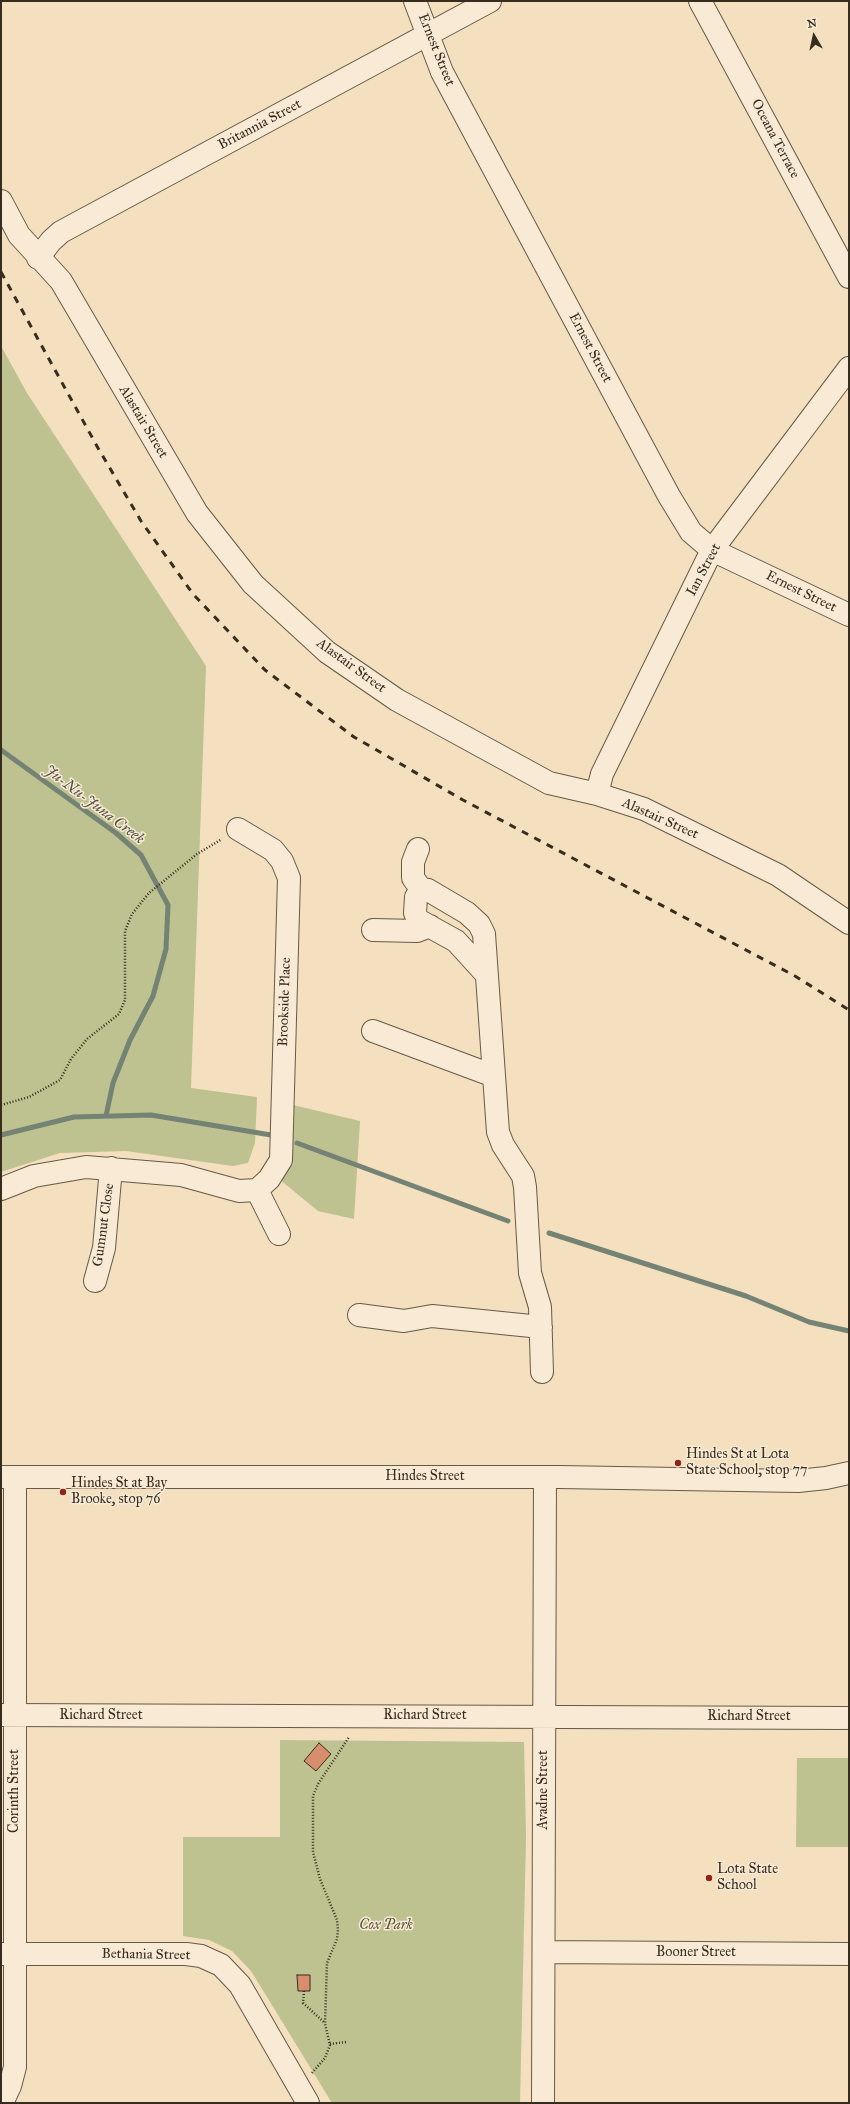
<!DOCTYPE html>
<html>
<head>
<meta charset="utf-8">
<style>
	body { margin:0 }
	#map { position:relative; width:850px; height:2104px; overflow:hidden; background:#f4dfbf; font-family:"IM FELL Great Primer",serif }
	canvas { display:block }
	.frame { position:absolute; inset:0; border:2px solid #372d1f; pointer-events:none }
	.north { position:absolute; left:794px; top:16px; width:40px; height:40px; -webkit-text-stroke:3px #f8ead5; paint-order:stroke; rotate:351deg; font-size:11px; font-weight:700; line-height:16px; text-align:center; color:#372d1f }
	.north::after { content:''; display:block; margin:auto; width:14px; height:18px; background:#372d1f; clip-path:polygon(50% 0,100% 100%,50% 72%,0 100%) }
</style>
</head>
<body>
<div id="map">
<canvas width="850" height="2104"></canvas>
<div class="frame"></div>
<div class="north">N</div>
</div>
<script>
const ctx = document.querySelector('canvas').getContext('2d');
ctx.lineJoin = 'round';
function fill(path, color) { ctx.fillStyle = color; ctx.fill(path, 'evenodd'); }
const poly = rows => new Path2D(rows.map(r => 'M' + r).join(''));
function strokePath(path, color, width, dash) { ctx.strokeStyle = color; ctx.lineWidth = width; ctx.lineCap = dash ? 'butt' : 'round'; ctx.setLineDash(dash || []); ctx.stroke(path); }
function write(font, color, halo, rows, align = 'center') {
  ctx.font = font + ' "IM FELL Great Primer",serif'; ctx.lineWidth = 3; ctx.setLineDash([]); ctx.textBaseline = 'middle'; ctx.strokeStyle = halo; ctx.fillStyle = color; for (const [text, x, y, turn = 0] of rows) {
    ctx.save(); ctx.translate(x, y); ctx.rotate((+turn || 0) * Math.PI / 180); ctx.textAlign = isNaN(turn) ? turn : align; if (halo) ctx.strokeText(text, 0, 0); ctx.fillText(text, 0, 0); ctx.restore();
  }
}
const green = poly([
	[1,346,27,393,206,666,191,1088,257,1097,255,1143,248,1163,233,1166,126,1151,60,1153,1,1172],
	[293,1105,360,1121,354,1219,318,1211,279,1179],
	[280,1740,524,1742,526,1837,520,2103,332,2103,251,1971,232,1951,209,1940,183,1936,183,1837,280,1837],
	[797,1758,849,1758,849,1847,796,1847]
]);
const stream = poly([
	[1,750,116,833,141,855,168,905,166,949,153,996,130,1040,113,1083,106,1116],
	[1,1135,74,1117,151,1115,271,1135],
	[297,1143,508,1221],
	[549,1233,746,1296,809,1322,849,1331]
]);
const building = poly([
	[319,1743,331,1754,316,1771,304,1761,319,1743],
	[297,1975,310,1975,310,1991,298,1991,297,1975]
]);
const path = poly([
	[1,1105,29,1097,60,1080,71,1059,87,1039,119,1014,125,1000,125,931,132,914,149,893,197,854,222,839],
	[304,1991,303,2003,325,2023],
	[330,2044,346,2042],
	[312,2073,325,2058,330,2045,325,2024,327,1963,337,1939,338,1930,337,1920,320,1879,313,1852,313,1796,318,1784,349,1737]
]);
const minor = poly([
	[415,1,442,72,669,496,691,532,712,550,849,615],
	[700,1,849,277],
	[1,201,19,235,61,281,197,513,253,584,327,652,397,700,549,783,597,794,644,809,778,875,849,923],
	[38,258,51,241,61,232,490,1],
	[597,794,602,774,712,550,849,368],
	[418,849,413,862,413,878,421,889],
	[373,930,417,931,430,926],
	[486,974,456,941,418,920,415,913,416,897,421,889,428,890,467,913,479,924,484,934,498,1132,503,1145,523,1176,525,1187,530,1273,540,1307,542,1372],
	[373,1031,494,1076],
	[1,1189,34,1176,86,1167,181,1175,239,1191,257,1190,269,1179,281,1160,289,878,282,861,273,850,238,829],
	[257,1190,279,1234],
	[95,1281,104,1248,111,1168],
	[359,1315,404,1321,432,1316,541,1327],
	[1,1477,559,1477,798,1481,826,1478,849,1473],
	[1,1715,849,1718],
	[544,1952,849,1954],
	[1,1954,186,1954,201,1956,221,1965,240,1985,308,2103],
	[2,2103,10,2086,15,2067,15,1477],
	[543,2103,545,1477]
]);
const rail = poly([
	[1,272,98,448,141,521,193,594,265,670,354,737,463,800,795,976,849,1010]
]);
const markers = [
	[678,1463,4,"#8f2418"],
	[63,1492,4,"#8f2418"],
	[709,1878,4,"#8f2418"]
];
const streetNames = [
	["Ernest Street",436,50,68],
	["Britannia Street",260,125,-28],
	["Oceana Terrace",775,139,62],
	["Ernest Street",590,348,62],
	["Alastair Street",143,422,59],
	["Ian Street",704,570,-62],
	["Ernest Street",801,592,26],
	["Alastair Street",351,666,36],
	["Alastair Street",660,819,24],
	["Brookside Place",285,1002,-88],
	["Gumnut Close",104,1225,-82],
	["Hindes Street",425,1477],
	["Richard Street",101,1716],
	["Richard Street",425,1716],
	["Richard Street",749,1717],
	["Avadne Street",544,1790,-90],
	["Corinth Street",15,1791,-90],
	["Booner Street",696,1953],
	["Bethania Street",146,1955,1]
];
const poiNames = [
	["Hindes St at Lota",686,1455],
	["State School, stop 77",686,1471],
	["Hindes St at Bay",71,1484],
	["Brooke, stop 76",71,1500],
	["Lota State",717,1870],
	["School",717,1886]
];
const parkNames = [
	["Cox Park",386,1926]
];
const waterNames = [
	["Ju-Nu-Juna Creek",94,805,37]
];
fill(green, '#bec190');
strokePath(stream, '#748374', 5);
fill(building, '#d88e6c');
strokePath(building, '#372d1f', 1);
strokePath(minor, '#665a47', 24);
strokePath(path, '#372d1f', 2.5, [1, 2]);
strokePath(minor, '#f8ead5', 22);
strokePath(rail, '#372d1f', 3, [7, 7]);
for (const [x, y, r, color] of markers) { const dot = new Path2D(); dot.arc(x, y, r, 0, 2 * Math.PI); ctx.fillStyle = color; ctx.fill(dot); strokePath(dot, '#f8ead5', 1.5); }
write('14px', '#372d1f', '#f8ead5', streetNames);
write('14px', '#372d1f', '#f8ead5', poiNames, 'left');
write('italic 14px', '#59523b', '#f8ead5', parkNames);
write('italic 15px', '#505142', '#f8ead5', waterNames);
</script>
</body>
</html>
